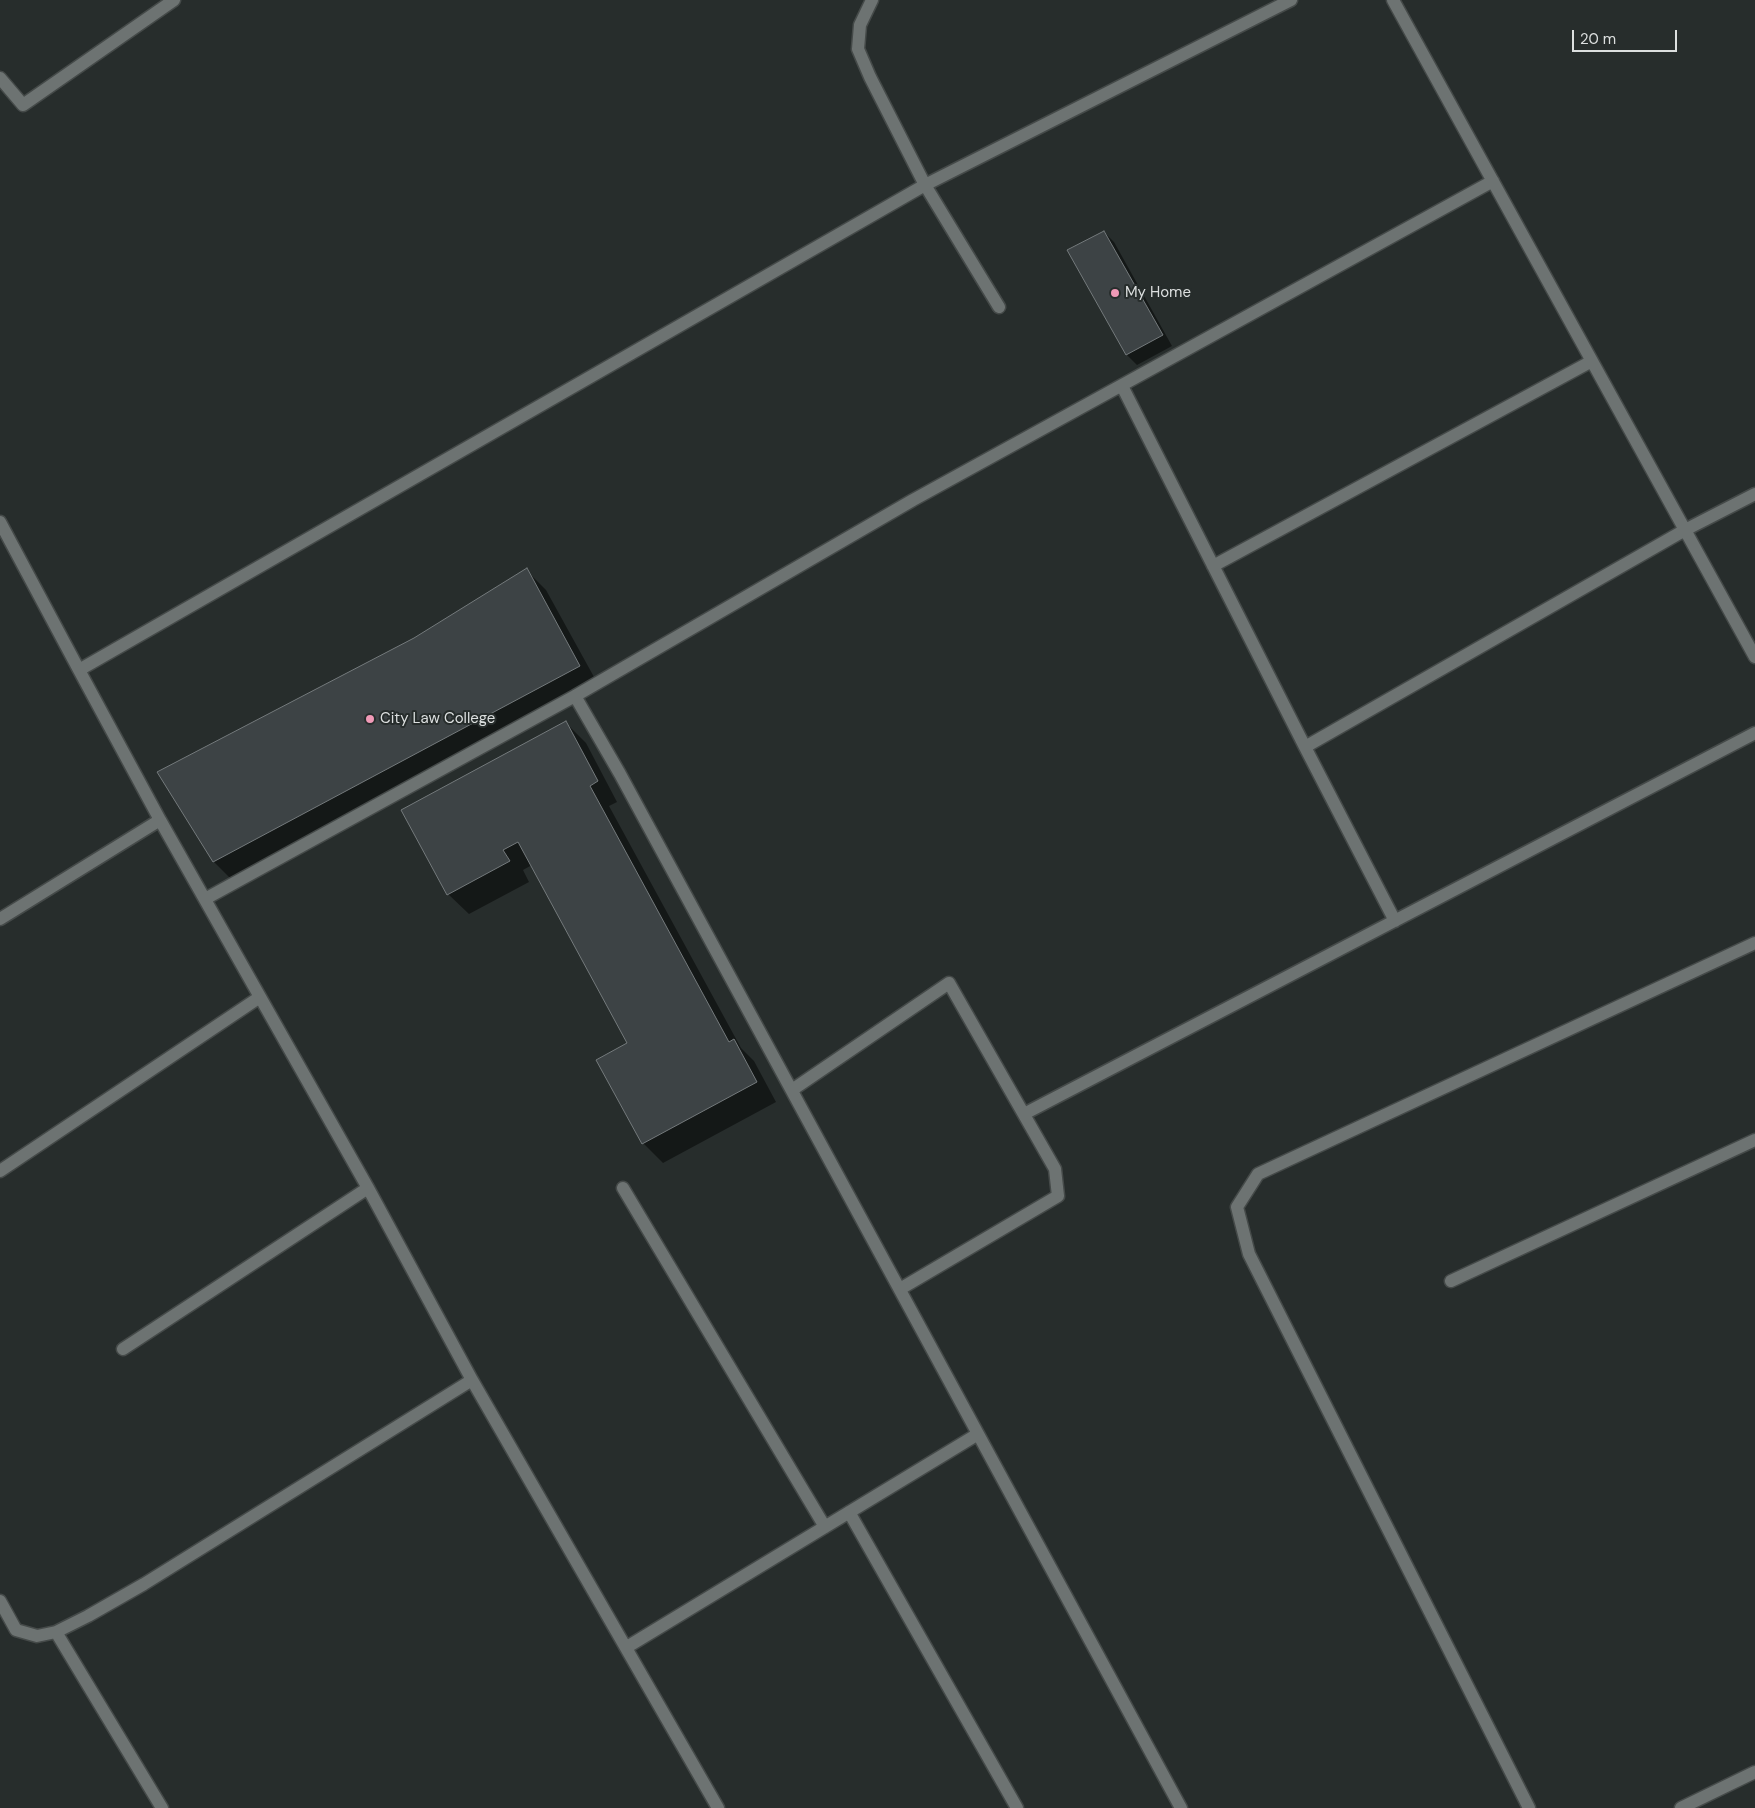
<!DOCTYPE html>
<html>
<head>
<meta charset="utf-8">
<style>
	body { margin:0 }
	#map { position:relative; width:1755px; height:1808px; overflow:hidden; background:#272d2c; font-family:"DM Sans",sans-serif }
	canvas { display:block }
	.scale { position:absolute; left:1572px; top:30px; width:105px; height:22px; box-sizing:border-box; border:2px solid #dcdfdf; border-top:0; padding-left:6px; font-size:15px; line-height:18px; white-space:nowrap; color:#dcdfdf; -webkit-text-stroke:4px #272d2c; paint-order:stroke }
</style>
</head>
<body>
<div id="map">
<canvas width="1755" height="1808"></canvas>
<div class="scale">20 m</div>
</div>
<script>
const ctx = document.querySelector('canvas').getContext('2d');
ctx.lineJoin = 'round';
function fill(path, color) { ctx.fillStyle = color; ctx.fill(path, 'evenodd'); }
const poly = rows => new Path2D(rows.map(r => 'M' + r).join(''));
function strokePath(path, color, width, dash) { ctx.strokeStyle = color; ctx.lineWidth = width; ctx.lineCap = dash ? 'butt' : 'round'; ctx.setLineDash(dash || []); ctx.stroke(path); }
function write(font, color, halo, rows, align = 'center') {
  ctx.font = font + ' "DM Sans",sans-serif'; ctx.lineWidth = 4; ctx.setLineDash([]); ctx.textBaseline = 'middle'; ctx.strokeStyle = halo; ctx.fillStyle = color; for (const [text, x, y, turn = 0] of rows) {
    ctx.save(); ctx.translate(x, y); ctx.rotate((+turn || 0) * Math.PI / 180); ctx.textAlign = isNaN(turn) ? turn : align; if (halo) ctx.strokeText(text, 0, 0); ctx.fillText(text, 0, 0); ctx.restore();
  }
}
const shadow = poly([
	[1104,232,1114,242,1172,346,1137,365,1127,355,1069,250],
	[526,570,546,590,599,686,234,882,214,862,159,772,415,639],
	[566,723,586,743,617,802,609,806,741,1048,754,1061,776,1102,663,1163,643,1143,629,1044,532,865,523,870,529,882,469,914,448,894]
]);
const building = poly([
	[1104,231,1163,335,1126,355,1067,250,1104,231],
	[527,568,580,666,213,862,157,772,414,638,527,568],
	[566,721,598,781,590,786,729,1042,734,1039,757,1082,642,1144,596,1060,627,1043,518,842,503,850,510,861,447,895,401,810,566,721]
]);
const street = poly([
	[872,0,860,25,858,49,870,77,925,185,999,307],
	[1393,0,1755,657],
	[0,78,23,105,174,0],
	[1122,386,1305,747,1685,530,1755,494],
	[0,522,79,670],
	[1213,566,1592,361],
	[1305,747,1395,921],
	[160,820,368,1188,472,1380,718,1808],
	[205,899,575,696],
	[0,919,160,820,79,670,925,185,1291,0],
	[792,1090,949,983,1055,1169,1058,1196,900,1289],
	[1024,1114,1755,733],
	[0,1171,260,997],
	[623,1188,825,1527],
	[1451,1281,1755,1140],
	[123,1349,368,1188],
	[849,1512,1017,1808],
	[0,1601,16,1630,37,1636,56,1632,88,1616,144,1584,472,1380],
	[56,1632,162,1808],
	[627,1647,978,1434],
	[1181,1808,620,774,575,696,913,500,1493,181],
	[1529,1808,1249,1254,1237,1207,1258,1174,1755,943],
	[1681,1808,1755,1772]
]);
const markers = [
	[1115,293,5,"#f09ab7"],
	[370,719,5,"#f09ab7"]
];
const poiNames = [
	["My Home",1125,293],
	["City Law College",380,719]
];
fill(shadow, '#0007');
fill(building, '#3d4345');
strokePath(building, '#747a7c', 1);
strokePath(street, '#454a49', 15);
strokePath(street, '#6d7372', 12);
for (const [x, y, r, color] of markers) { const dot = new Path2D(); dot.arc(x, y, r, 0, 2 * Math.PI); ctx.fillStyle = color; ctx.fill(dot); strokePath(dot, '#272d2c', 2); }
write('15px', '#dcdfdf', '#272d2c', poiNames, 'left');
</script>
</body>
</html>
